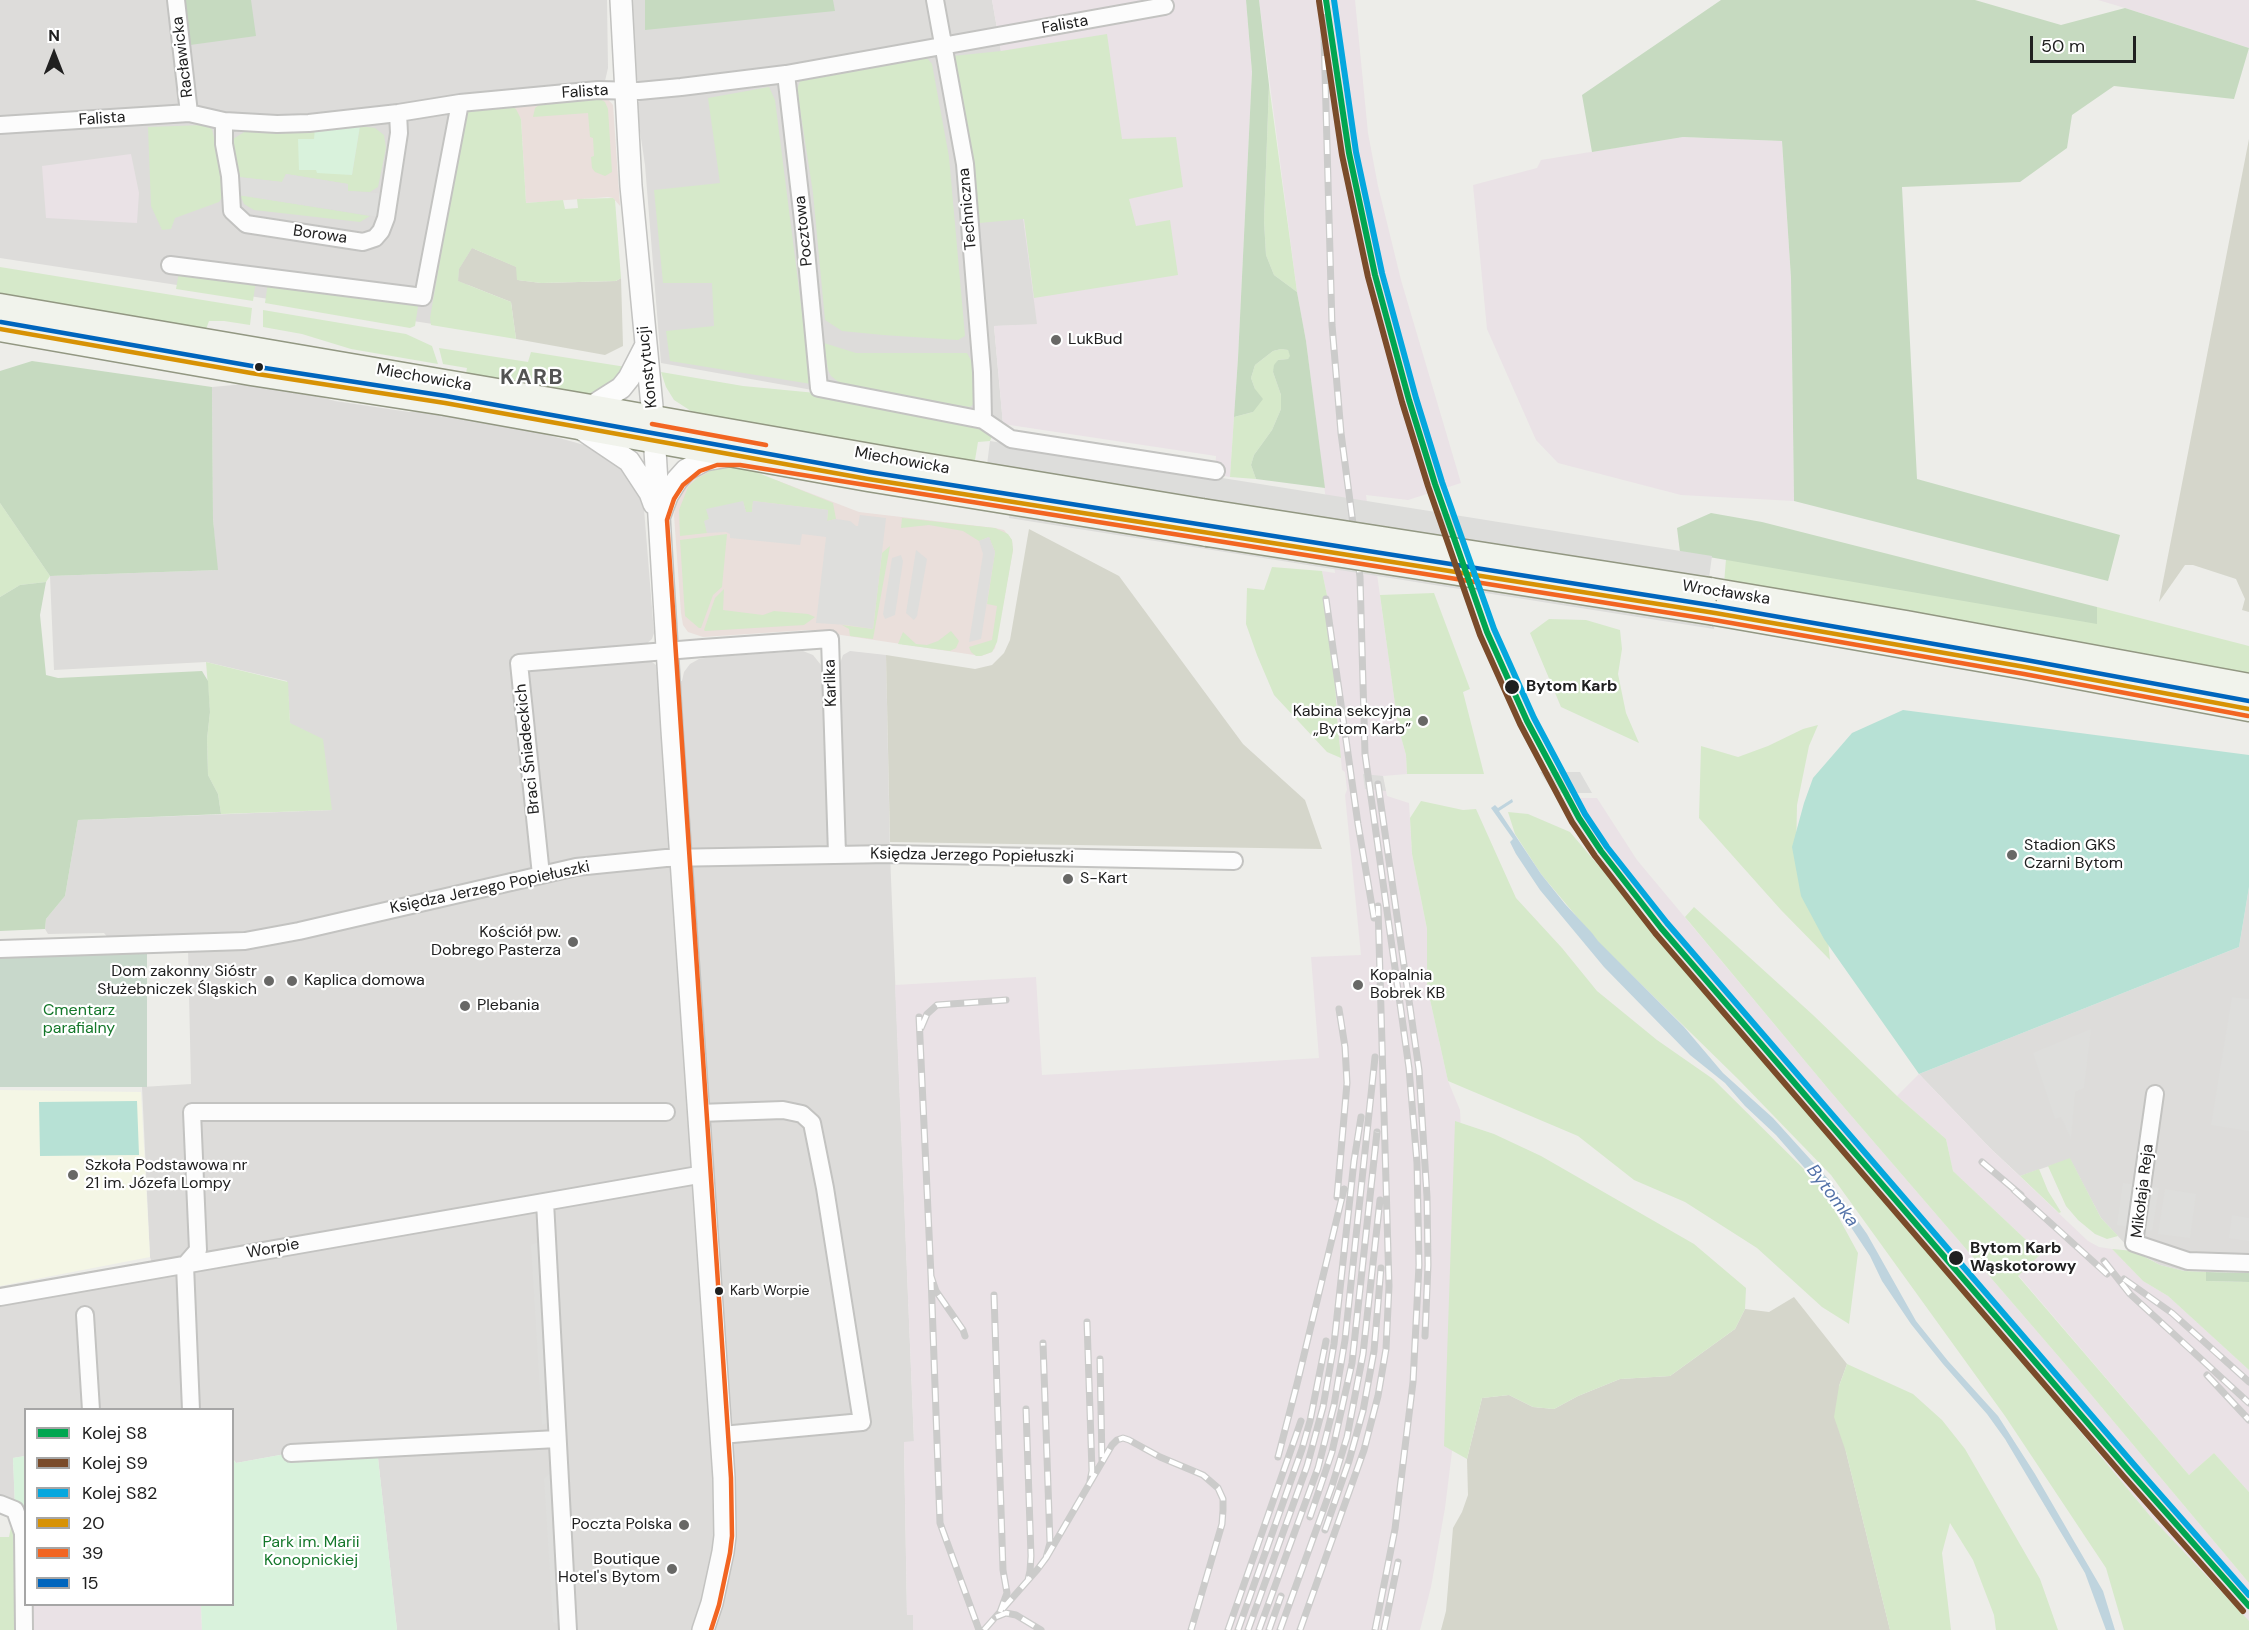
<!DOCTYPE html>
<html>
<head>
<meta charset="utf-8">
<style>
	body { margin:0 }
	#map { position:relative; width:2249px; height:1630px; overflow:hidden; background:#edede9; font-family:"DM Sans",sans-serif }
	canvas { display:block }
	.legend { position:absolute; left:24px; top:1408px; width:210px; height:198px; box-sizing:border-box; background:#fff; border:2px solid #a6a6a6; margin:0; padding:8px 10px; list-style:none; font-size:18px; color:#202020 }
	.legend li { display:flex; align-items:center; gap:12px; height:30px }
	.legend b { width:30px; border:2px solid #a6a6a6 }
	.north { position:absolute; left:24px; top:24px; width:60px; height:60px; -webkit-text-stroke:4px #fff; paint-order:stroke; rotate:0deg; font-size:16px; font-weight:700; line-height:24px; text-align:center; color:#202020 }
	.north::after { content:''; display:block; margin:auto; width:21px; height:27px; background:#202020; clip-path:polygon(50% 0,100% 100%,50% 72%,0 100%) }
	.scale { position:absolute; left:2030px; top:36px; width:106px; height:27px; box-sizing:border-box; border:3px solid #202020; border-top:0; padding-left:8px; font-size:18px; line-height:21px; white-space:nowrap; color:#202020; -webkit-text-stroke:4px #fff; paint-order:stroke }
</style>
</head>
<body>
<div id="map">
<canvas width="2249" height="1630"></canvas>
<ul class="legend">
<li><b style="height:8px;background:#00a651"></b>Kolej S8</li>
<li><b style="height:8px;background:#7a4b2a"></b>Kolej S9</li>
<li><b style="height:8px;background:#05a7de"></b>Kolej S82</li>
<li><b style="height:8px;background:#d79205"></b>20</li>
<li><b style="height:8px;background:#f26522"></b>39</li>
<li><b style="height:8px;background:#0065bd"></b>15</li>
</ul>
<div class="north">N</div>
<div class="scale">50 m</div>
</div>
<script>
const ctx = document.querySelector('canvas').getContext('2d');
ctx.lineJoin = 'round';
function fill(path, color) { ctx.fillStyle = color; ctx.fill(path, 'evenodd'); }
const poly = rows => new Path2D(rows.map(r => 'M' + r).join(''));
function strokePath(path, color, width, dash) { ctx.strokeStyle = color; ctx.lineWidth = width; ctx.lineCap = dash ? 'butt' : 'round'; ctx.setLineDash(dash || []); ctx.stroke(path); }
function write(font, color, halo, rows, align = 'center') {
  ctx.font = font + ' "DM Sans",sans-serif'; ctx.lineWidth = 4.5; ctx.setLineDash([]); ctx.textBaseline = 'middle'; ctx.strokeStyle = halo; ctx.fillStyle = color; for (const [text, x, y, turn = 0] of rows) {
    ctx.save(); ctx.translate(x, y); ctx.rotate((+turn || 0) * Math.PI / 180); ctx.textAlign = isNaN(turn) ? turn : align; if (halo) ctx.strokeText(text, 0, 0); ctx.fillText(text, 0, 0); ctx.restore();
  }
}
const residential = poly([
	[0,0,607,0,608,68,605,81,507,91,459,328,0,258],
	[632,0,992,0,1001,51,1038,325,994,326,1003,424,661,363,645,165,637,111,637,103,644,98,646,84,638,81,635,76],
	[267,382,335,401,409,412,426,411,509,424,595,448,615,457,636,485,644,509,654,633,652,639,644,646,648,659,656,665,658,681,682,681,684,672,690,664,699,659,711,657,803,651,813,655,821,665,839,666,843,655,850,651,886,655,890,854,914,1442,904,1442,907,1615,913,1615,913,1630,397,1630,377,1449,291,1453,236,1463,233,1459,232,1410,26,1410,25,1456,13,1458,15,1507,0,1508,0,1305,201,1267,152,1263,150,1257,142,1087,191,1084,188,949,271,943,464,902,593,870,663,863,670,849,580,861,282,929,236,934,109,939,104,933,48,934,45,929,46,919,65,896,78,820,332,810,290,723,287,681,206,662,54,670,50,576,217,570,213,519,212,387],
	[2249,887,2249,1273,2184,1271,2160,1265,2128,1247,2101,1218,2070,1159,2020,1176,1990,1148,1919,1074,2239,947]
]);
const commercial = poly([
	[606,97,613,105,620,206,613,198,608,197,526,203,521,119,508,104],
	[703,469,776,480,859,512,995,528,1004,530,1012,540,1013,550,995,648,992,652,981,656,808,630,703,637,688,632,683,625,681,613,674,515,677,498,683,486]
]);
const industrial = poly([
	[992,0,1246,0,1252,72,1238,358,1230,477,1215,474,1216,456,1003,424,994,326,1037,324,1001,51],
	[1259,0,1355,0,1368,133,1378,186,1401,280,1461,483,1408,500,1366,495,1398,725,1406,755,1407,774,1383,776,1387,796,1409,803,1412,854,1427,929,1427,986,1448,1081,1460,1110,1465,1207,1463,1363,1445,1508,1431,1587,1420,1630,913,1630,913,1615,907,1615,904,1442,914,1441,895,985,1036,977,1042,1075,1319,1058,1311,957,1361,955,1345,795,1347,790,1345,772,1342,770,1337,718,1332,620,1322,571,1335,573,1306,341,1297,292],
	[2098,0,2249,0,2249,48,2125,8],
	[1683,137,1782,141,1791,278,1794,501,1681,495,1558,463,1536,440,1487,329,1473,185,1537,168,1541,160],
	[131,154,139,193,137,223,46,218,42,166],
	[1558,798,1597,798,1637,860,1830,1091,2078,1379,2249,1583,2249,1622,2151,1517,1967,1295,1788,1088,1614,876],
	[1919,1074,1990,1148,2088,1241,2099,1247,2112,1249,2143,1281,2168,1296,2249,1370,2249,1492,2214,1453,2189,1475,2018,1275,2041,1254,1953,1171,1946,1139,1897,1096],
	[15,1507,25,1507,26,1604,201,1605,202,1630,16,1630]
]);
const education = poly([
	[0,1090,141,1092,150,1257,0,1286]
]);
const construction = poly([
	[2249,139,2249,612,2242,610,2245,599,2236,579,2193,565,2185,565,2159,602],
	[472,248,517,267,518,280,541,283,616,281,621,278,623,346,605,355,516,339,511,302,458,281,459,269],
	[1029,529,1119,576,1243,744,1305,800,1322,849,890,842,886,655,975,669,992,665,1004,653,1010,640],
	[1794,1297,1847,1364,1839,1386,1846,1452,1890,1630,1441,1630,1446,1611,1453,1528,1462,1512,1468,1495,1467,1459,1482,1398,1509,1395,1533,1407,1554,1409,1578,1396,1620,1379,1670,1376,1735,1329,1745,1309,1769,1312]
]);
const grass = poly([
	[1107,34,1122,139,1176,137,1183,187,1129,199,1136,226,1170,220,1178,275,1034,298,1024,219,979,223,968,140,953,56,1001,51],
	[927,58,932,64,949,157,965,336,958,340,883,335,842,331,825,320,813,193,797,89,801,79],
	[1269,85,1297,292,1274,275,1266,255,1264,221],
	[769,87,775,100,811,384,670,361,666,331,714,326,712,283,663,283,654,190,720,183,708,98],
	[600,99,605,102,608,109,612,172,605,176,595,172,592,168,591,157,594,156,593,138,590,137,588,113,533,117,535,108,539,105],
	[508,104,516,109,521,119,526,203,563,200,565,209,578,208,577,199,613,198,615,200,621,278,616,281,541,283,517,280,516,267,472,248,459,269,458,281,511,302,516,339,431,325,430,318,466,109],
	[204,125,212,129,225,185,223,196,219,202,175,218,171,229,162,230,151,206,148,127],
	[360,126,375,128,384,135,386,148,378,187,370,192,348,191,348,184,286,174,282,182,238,177,231,152,233,139,249,129,315,128,316,170,352,175],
	[240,195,370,216,360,222,254,210,244,204],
	[0,267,252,308,250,325,224,321,209,321,205,332,0,299],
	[179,272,256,280,253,301,176,289],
	[268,282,419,300,415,326,410,328,265,303],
	[263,310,406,334,432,346,438,364,351,349,302,334,263,327],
	[824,343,856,353,967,353,972,362,976,402,970,407,846,388,831,376,828,370],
	[439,348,528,362,531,352,626,367,607,388,585,397,465,378,467,368,443,364],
	[1281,349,1288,350,1291,356,1288,359,1278,360,1273,372,1281,395,1281,409,1272,430,1254,455,1251,465,1256,479,1230,477,1234,417,1253,412,1255,389,1251,378,1255,365,1273,351],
	[661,372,743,386,816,393,968,419,993,434,990,441,978,442,974,466,709,417,691,411,674,400,666,387],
	[725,466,751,470,833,503,836,519,827,521,828,510,753,501,752,513,746,512,743,502,705,521,707,533,680,536,679,510,688,487,696,479,709,472,707,468],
	[0,503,50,576,46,582,20,585,0,597],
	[902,518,995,528,1008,534,1012,540,1013,550,997,642,992,652,981,656,976,656,971,652,969,647,992,640,997,606,987,604,995,552,989,537,979,541,963,531,929,525,901,528],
	[727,534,722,587,713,595,701,628,699,628,685,616,680,540],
	[890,546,873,639,850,636,849,629,842,625,873,629,882,553],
	[1726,559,2096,623,2097,607,2249,646,2249,678,1724,584],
	[1272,567,1322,571,1332,620,1337,718,1341,758,1327,752,1274,695,1257,655,1246,624,1247,588,1264,590],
	[724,589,723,610,763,615,774,611,808,614,815,617,804,625,705,631,704,630,715,598],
	[1434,593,1470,689,1463,692,1484,774,1407,774,1406,755,1398,726,1380,595],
	[1549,619,1586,620,1620,630,1622,649,1618,674,1626,713,1639,743,1561,707,1530,633],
	[951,631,959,641,956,648,950,651,898,644,903,632,916,644,927,645,938,641],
	[206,662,288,682,290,723,323,739,332,810,221,814,218,794,208,775,207,739,210,712],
	[1818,725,1809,746,1797,805,1796,855,1826,921,1830,960,1781,910,1699,818,1701,746,1738,757,1768,746,1803,729],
	[1421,801,1463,810,1476,809,1516,898,1562,948,1597,991,1657,1040,1713,1079,1822,1187,1858,1253,1849,1324,1822,1307,1757,1248,1685,1202,1634,1180,1578,1136,1448,1081,1427,986,1427,929,1412,854,1410,818],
	[1508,812,1528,814,1570,832,1771,1069,1967,1295,2151,1517,2249,1621,2249,1630,2124,1630,2106,1568,2005,1416,1831,1175,1738,1079,1597,941,1541,874,1515,834],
	[1694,907,1813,1015,1897,1096,1946,1139,1953,1171,2041,1254,2018,1276,2189,1475,2214,1453,2249,1492,2249,1583,2078,1379,1830,1091,1685,917],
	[1455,1121,1494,1134,1541,1156,1694,1244,1746,1288,1745,1309,1735,1329,1670,1376,1620,1379,1578,1396,1554,1409,1533,1407,1509,1395,1482,1398,1467,1459,1444,1446],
	[2070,1158,2101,1218,2118,1236,2107,1239,2095,1234,2078,1220,2066,1206,2048,1166],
	[2039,1169,2048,1191,2061,1212,2059,1213,2020,1176],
	[2112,1249,2134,1251,2160,1265,2184,1271,2206,1272,2206,1281,2249,1282,2249,1370,2168,1296,2143,1281],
	[1847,1364,1913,1394,1942,1420,1965,1449,2040,1579,2058,1630,1996,1630,1994,1615,1973,1560,1950,1523,1942,1553,1951,1630,1890,1630,1846,1452,1834,1417,1839,1386],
	[15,1507,16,1630,0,1630,0,1537,9,1537]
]);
const forest = poly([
	[185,0,251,0,256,36,190,45],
	[645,0,833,0,835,11,645,30],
	[1246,0,1259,0,1269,85,1264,221,1266,255,1274,275,1297,292,1306,341,1325,488,1256,479,1251,465,1254,455,1272,430,1281,409,1281,395,1273,372,1274,365,1278,360,1288,359,1290,356,1288,350,1281,349,1273,351,1255,365,1251,378,1255,389,1263,399,1253,412,1234,417,1238,358,1252,72],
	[1721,0,1975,0,2061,25,2125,8,2249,48,2234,99,2114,86,2072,115,2067,148,2020,182,1902,187,1917,479,2120,535,2108,581,1794,501,1791,278,1782,141,1683,137,1592,152,1582,95],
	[32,361,212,387,213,519,218,570,50,576,0,503,0,371],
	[1711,513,1762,522,2097,607,2097,624,1680,552,1677,528],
	[46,582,40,615,46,675,58,678,202,671,208,681,210,712,207,739,208,775,218,794,221,814,78,820,65,896,46,919,45,929,0,931,0,597,20,585],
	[2206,1272,2249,1273,2249,1282,2206,1281]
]);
const cemetery = poly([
	[147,951,147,1087,0,1087,0,956]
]);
const park = poly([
	[360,126,352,175,317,173,316,170,299,170,298,139,314,139,315,128],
	[377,1449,397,1630,202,1630,201,1605,232,1604,233,1459,236,1463,291,1453],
	[25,1456,25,1507,15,1507,13,1458]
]);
const pitch = poly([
	[1903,710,2249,755,2249,887,2239,947,1919,1074,1824,939,1801,896,1792,847,1804,803,1813,778,1852,733],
	[137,1101,139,1155,40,1156,39,1102]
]);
const parking = poly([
	[286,174,348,184,348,191,390,194,386,218,231,194,230,176,282,182],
	[743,501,746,512,752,512,753,501,828,510,827,521,836,519,850,521,856,526,858,526,860,515,886,518,873,629,847,625,816,623,826,537,802,534,800,545,730,538,730,534,726,532,707,533,704,521,709,519,706,509],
	[989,537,995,552,981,639,969,642,983,554,979,541],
	[916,550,927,559,917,616,914,620,906,613],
	[901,555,903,561,895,615,885,619,883,614,892,558],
	[2232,997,2249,999,2249,1131,2211,1125],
	[2091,1029,2084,1088,2075,1092,2071,1139,2061,1117,2055,1119,2033,1053],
	[2123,1183,2159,1188,2152,1231,2117,1225],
	[2165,1189,2196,1194,2190,1238,2158,1234],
	[2232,1215,2249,1218,2249,1241,2229,1238],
	[542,1241,552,1421,542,1425,531,1245],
	[554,1470,563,1626,553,1622,544,1478]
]);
const water = poly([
	[1512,799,1513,802,1499,811,1541,874,1565,904,1592,933,1598,941,1684,1027,1723,1073,1773,1118,1829,1180,1867,1234,1916,1321,1948,1361,1998,1416,2035,1474,2103,1591,2115,1630,2106,1630,2085,1573,2005,1439,1987,1414,1943,1364,1911,1324,1882,1281,1870,1256,1835,1203,1776,1135,1745,1106,1725,1083,1690,1055,1604,967,1540,890,1516,854,1510,842,1513,839,1491,808,1495,805,1498,808]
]);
const pier = poly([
	[990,441,1712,556,1709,578,987,465],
	[1013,492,1717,604,1714,629,1009,518],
	[1540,772,1580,772,1592,793,1554,793],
	[1363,774,1383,776,1386,791,1365,789]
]);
const minor = poly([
	[176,0,189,113],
	[935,0,965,164,982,372,983,420],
	[786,74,804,229,819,388,983,420,1011,439,1216,471],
	[224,121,224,144,230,176,232,211,246,224,363,242,375,238,381,231,386,218,399,133,398,113],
	[0,125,189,113,224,121,277,124,309,123,398,113,460,103,598,90,639,91,681,87,786,74,1165,6],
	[170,265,423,297,460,103],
	[541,875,519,663,703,648,830,639,837,854],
	[0,949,245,941,299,931,576,867,666,858,890,854,1234,861],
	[2155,1094,2134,1243,2188,1261,2249,1263],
	[699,1113,783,1110,802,1114,812,1123,825,1188,862,1422,722,1435],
	[545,1202,568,1630],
	[0,1297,704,1174],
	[85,1315,91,1410],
	[191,1410,185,1265,198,1250,192,1112,666,1112],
	[291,1453,557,1439],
	[0,1504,15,1510,23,1533,24,1630]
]);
const tertiary = poly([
	[621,0,631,186,653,417,672,730,724,1478,725,1536,723,1552,712,1603,703,1630],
	[591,407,621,388,629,378,646,345],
	[580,428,629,461,650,493,654,504],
	[660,515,667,496,677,480,686,470,705,460,728,456]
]);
const secondary = poly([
	[0,306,591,407,916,464,1202,511],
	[0,329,251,373,445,403,868,479,1207,534],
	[1710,590,1906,623,2249,686],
	[1715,613,2025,667,2249,709]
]);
const rail = poly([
	[1323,0,1332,325,1341,433,1360,577,1365,754,1409,1068,1417,1163,1419,1265,1413,1382,1395,1529,1375,1630],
	[1326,599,1358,824,1374,918],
	[1378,784,1419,1070,1427,1197,1428,1265,1425,1336],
	[919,1017,931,1276,936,1291,963,1330,965,1336],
	[921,1028,927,1014,937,1005,1006,1000],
	[1982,1162,2021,1195],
	[2014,1190,2107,1274],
	[1337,1197,1347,1083,1345,1047,1339,1009],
	[2104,1261,2130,1294,2249,1403],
	[931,1276,940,1523,979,1630],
	[2124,1279,2172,1313,2249,1382],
	[994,1295,1003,1570,1007,1593,1000,1612],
	[1087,1322,1092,1471,1090,1481],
	[1100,1359,1102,1461],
	[2207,1375,2249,1420],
	[1026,1409,1031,1556,1030,1571,1028,1580],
	[1278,1457,1297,1384,1344,1189],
	[1310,1517,1332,1452,1352,1363,1377,1132],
	[1325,1530,1349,1461,1363,1411,1374,1351,1381,1268],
	[1046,1558,1112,1445,1117,1440,1123,1438,1129,1440,1160,1457,1203,1475,1218,1488,1223,1499,1223,1510,1222,1524,1191,1630],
	[996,1617,1006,1613,1016,1615,1041,1630],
	[984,1630,1037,1570,1046,1558,1050,1543,1043,1343],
	[1228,1630,1301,1421],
	[1238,1630,1302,1449,1310,1421,1326,1341],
	[1248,1630,1307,1466,1323,1407,1334,1344,1354,1161,1361,1117],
	[1259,1630,1318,1468,1334,1405,1345,1340,1375,1057],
	[1269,1630,1281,1596],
	[1280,1630,1332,1486,1347,1437,1363,1354,1380,1200],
	[1300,1630,1364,1450,1378,1396,1386,1349,1389,1286,1378,906],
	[1384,1630,1398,1562]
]);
const secondaryBridge = poly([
	[1202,511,1710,590],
	[1207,534,1715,613]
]);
const bus1 = poly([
	[0,329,251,373,445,403,868,479,1715,613,2025,667,2249,709]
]);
const bus2 = poly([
	[652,424,766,445],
	[711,1630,719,1605,730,1553,732,1536,731,1478,667,520,674,499,683,485,700,471,717,465,740,465,1714,620,2024,674,2248,716]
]);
const bus3 = poly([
	[1,322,252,366,446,396,869,472,1716,606,2026,660,2249,701]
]);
const rail1 = poly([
	[1326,0,1349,153,1375,275,1409,400,1435,484,1487,632,1527,721,1579,818,1601,851,1661,928,2130,1472,2249,1606]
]);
const rail2 = poly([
	[1319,1,1342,155,1368,277,1402,402,1428,486,1480,635,1520,724,1572,822,1595,856,1655,933,2124,1477,2243,1611]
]);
const rail3 = poly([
	[1334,0,1356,152,1382,273,1416,398,1442,482,1494,629,1534,718,1585,814,1607,847,1667,923,2136,1467,2249,1595]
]);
const markers = [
	[1056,340,6,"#686866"],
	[259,367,5,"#202020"],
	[1512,687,8,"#202020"],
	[1423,721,6,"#686866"],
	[2012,855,6,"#686866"],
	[1068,879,6,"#686866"],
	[573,942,6,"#686866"],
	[269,981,6,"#686866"],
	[292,981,6,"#686866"],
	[1358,985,6,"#686866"],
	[465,1006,6,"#686866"],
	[73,1175,6,"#686866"],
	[1956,1258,8,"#202020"],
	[719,1291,5,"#202020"],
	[684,1525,6,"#686866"],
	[672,1569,6,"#686866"]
];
const busNames = [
	["Karb Worpie",730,1291]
];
const streetNames = [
	["Falista",1065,25,-10],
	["Racławicka",183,57,-97],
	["Falista",585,92,-4],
	["Falista",102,119,-4],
	["Techniczna",968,209,-95],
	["Pocztowa",804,231,-96],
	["Borowa",320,235,8],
	["Konstytucji",648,367,-96],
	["Miechowicka",424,378,10],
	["Miechowicka",902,461,10],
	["Wrocławska",1726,593,9],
	["Karlika",831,683,-92],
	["Braci Śniadeckich",528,749,-96],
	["Księdza Jerzego Popiełuszki",972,856,1],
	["Księdza Jerzego Popiełuszki",490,888,-12],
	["Mikołaja Reja",2143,1191,-83],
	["Worpie",273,1249,-10]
];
const poiNames = [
	["LukBud",1068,340],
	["Kabina sekcyjna",1411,712,"right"],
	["„Bytom Karb”",1411,730,"right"],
	["Stadion GKS",2024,846],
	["Czarni Bytom",2024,864],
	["S-Kart",1080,879],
	["Kościół pw.",561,933,"right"],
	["Dobrego Pasterza",561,951,"right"],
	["Dom zakonny Sióstr",257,972,"right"],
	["Służebniczek Śląskich",257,990,"right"],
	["Kopalnia",1370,976],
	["Bobrek KB",1370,994],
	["Kaplica domowa",304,981],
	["Plebania",477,1006],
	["Szkoła Podstawowa nr",85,1166],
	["21 im. Józefa Lompy",85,1184],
	["Poczta Polska",672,1525,"right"],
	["Boutique",660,1560,"right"],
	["Hotel's Bytom",660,1578,"right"]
];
const stopNames = [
	["Bytom Karb",1526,687],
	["Bytom Karb",1970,1249],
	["Wąskotorowy",1970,1267]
];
const parkNames = [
	["Cmentarz",79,1011],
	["parafialny",79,1029],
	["Park im. Marii",311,1543],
	["Konopnickiej",311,1561]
];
const waterNames = [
	["Bytomka",1832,1196,53]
];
const districtNames = [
	["KARB",532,378]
];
fill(residential, '#dddcda');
fill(commercial, '#eadfdb');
fill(industrial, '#eae2e6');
fill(education, '#f4f6e5');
fill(construction, '#d5d6cb');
fill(grass, '#d6e9ca');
fill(forest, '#c6dac0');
fill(cemetery, '#c8d8cb');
fill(park, '#d9f2dc');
fill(pitch, '#b7e1d5');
fill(parking, '#dededc');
fill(water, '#bfd4de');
fill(pier, '#dddddb');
strokePath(minor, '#c3c3c1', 20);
strokePath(tertiary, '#c3c3c1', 24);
strokePath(secondary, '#929782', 27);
strokePath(minor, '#fcfcfc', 16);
strokePath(tertiary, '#fcfcfc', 21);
strokePath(secondary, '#f1f3ec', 24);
strokePath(rail, '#cbcbca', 7);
strokePath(rail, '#fff', 4.5, [14]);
strokePath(secondaryBridge, '#929782', 27, []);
strokePath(secondaryBridge, '#f1f3ec', 24);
strokePath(bus1, '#d79205', 4.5);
strokePath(bus2, '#f26522', 4.5);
strokePath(bus3, '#0065bd', 4.5);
strokePath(rail1, '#00a651', 6);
strokePath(rail2, '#7a4b2a', 6);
strokePath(rail3, '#05a7de', 6);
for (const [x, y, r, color] of markers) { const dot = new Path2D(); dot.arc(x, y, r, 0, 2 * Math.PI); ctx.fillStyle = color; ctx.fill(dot); strokePath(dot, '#fff', 2); }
write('14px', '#202020', '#fff', busNames, 'left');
write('16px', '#202020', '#fff', streetNames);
write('16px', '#202020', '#fff', poiNames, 'left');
write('bold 16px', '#202020', '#fff', stopNames, 'left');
write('16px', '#14772a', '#fff', parkNames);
write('italic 18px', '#5372a8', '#fff', waterNames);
ctx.letterSpacing = '1.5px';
write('bold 22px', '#535353', '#fff', districtNames);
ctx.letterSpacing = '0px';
</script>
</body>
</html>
